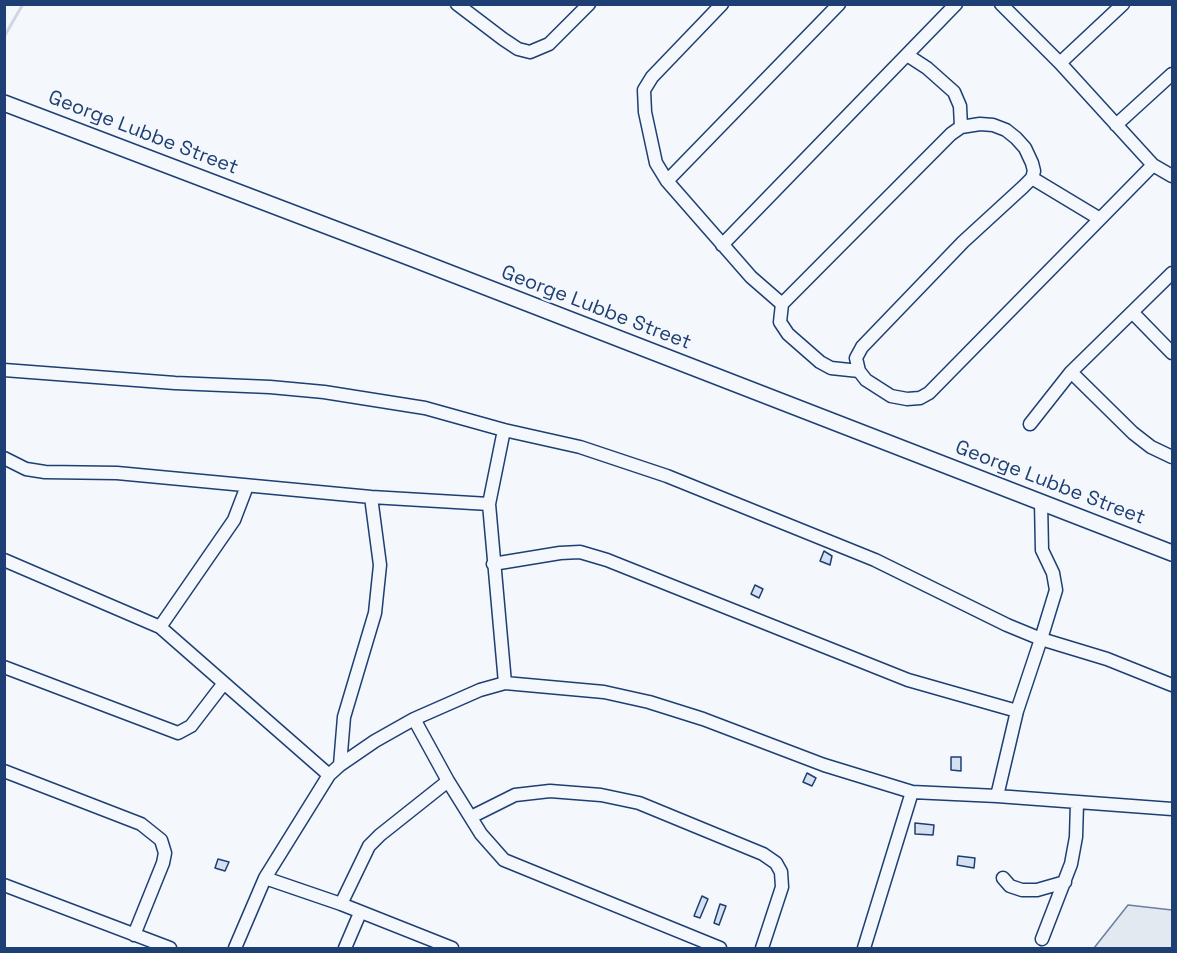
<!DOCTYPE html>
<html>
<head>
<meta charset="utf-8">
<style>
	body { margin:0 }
	#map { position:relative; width:1177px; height:953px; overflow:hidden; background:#f4f7fb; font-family:"Space Grotesk",sans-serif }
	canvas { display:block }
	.frame { position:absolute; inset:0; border:6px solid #1d3f73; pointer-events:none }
</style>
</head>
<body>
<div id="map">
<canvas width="1177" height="953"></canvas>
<div class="frame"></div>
</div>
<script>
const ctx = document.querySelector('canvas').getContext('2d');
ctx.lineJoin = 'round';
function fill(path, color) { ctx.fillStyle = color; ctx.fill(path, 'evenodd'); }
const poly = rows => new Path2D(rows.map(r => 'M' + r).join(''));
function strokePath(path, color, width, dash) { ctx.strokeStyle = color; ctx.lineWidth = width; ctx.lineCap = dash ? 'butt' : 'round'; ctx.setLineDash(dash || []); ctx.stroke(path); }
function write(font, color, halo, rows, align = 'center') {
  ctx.font = font + ' "Space Grotesk",sans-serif'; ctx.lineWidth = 4.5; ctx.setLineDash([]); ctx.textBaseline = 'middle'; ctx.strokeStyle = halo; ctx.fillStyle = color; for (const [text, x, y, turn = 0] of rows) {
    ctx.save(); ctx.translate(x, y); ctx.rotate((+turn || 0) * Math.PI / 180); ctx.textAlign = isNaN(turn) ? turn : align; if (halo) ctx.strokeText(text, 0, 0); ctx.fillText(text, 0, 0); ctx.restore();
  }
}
const green = poly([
	[1128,905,1172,910,1172,948,1094,948,1128,905]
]);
const stream = poly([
	[4,37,23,4]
]);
const building = poly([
	[824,551,832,556,830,565,820,561,824,551],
	[755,585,763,589,759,598,751,594,755,585],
	[951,757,961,757,961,771,951,770,951,757],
	[807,773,816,778,812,786,803,782,807,773],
	[915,823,934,825,933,835,915,834,915,823],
	[958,856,975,858,974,868,957,865,958,856],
	[218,859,229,862,225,871,215,868,218,859],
	[702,896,708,899,700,918,694,916,702,896],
	[720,904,726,906,719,925,714,923,720,904]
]);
const minor = poly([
	[457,4,503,39,518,49,530,52,549,44,589,4],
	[722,4,652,77,644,90,645,112,656,163,667,181,751,277,782,304],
	[1001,4,1060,63,1153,165,1172,176],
	[907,55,927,68,954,92,960,106,961,127],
	[1060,63,1123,4],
	[1116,125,1172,74],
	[1032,178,1100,219],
	[667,181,839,4],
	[722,245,956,4],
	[1133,313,1172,353],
	[4,370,175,383,270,387,324,392,425,408,504,430,580,447,667,476,875,560,1007,625,1041,639,1017,711,997,796],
	[859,371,831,368,820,362,788,334,780,322,782,304,951,134,961,127,980,124,993,125,1006,130,1016,138,1025,148,1032,163,1034,171,1032,178,1023,187,963,242,862,347,856,358,859,371,866,380,891,396,907,399,920,398,929,393,1153,165],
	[1071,372,1133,433,1151,447,1172,457],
	[1030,424,1071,372,1172,273],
	[504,430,489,504,505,683],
	[4,458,26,469,45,472,117,473,371,497,489,504],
	[1041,502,1042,550,1053,573,1056,590,1041,639,1107,659,1172,685],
	[4,560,160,627,329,775],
	[493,564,560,553,580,552,607,560,908,680,1017,711],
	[160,627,234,520,247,486],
	[4,667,178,733,191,726,224,683],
	[414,719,448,781,481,834,504,860,720,948],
	[340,765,344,717,375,613,380,565,371,497],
	[4,771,141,824,161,840,165,853,163,863,134,935],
	[471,817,515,795,550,791,601,795,639,803,763,854,776,863,781,872,782,887,762,948],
	[265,878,341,904,452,948],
	[1003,878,1010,886,1022,890,1037,890,1065,882],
	[4,885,170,948],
	[341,904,369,846,380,835,448,781],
	[1042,939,1071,864,1076,837,1077,803],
	[235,948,265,878,329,775,340,765,375,741,414,719,480,690,505,683,604,692,649,702,703,719,824,765,912,792,997,796,1172,809],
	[345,948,360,913],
	[864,948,912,792]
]);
const major = poly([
	[4,103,411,258,1172,553]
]);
const streetNames = [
	["George Lubbe Street",143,133,21],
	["George Lubbe Street",596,308,21],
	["George Lubbe Street",1050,483,21]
];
fill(green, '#e3e9f0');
strokePath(green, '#687fa3', 1.5);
strokePath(stream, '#cfd7e4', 3);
fill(building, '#d5e0f0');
strokePath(building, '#1d3f73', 1.5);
strokePath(minor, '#1d3f73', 15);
strokePath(major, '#1d3f73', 18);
strokePath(minor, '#f4f7fb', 12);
strokePath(major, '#f4f7fb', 15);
write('20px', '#1d3f73', '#f4f7fb', streetNames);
</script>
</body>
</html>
